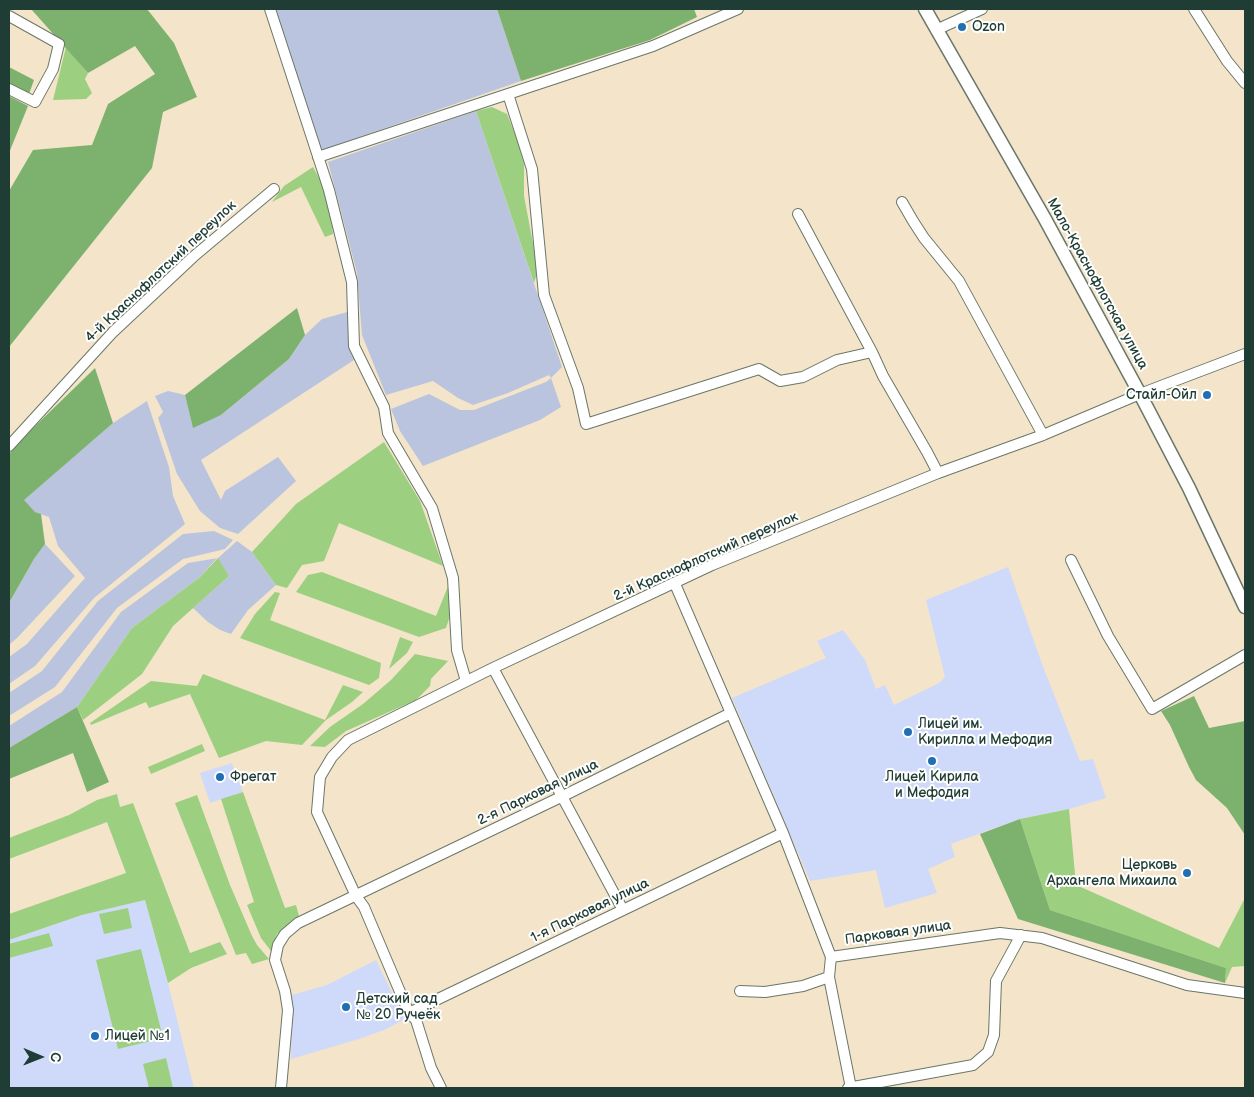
<!DOCTYPE html>
<html>
<head>
<meta charset="utf-8">
<style>
	body { margin:0 }
	#map { position:relative; width:1254px; height:1097px; overflow:hidden; background:#f3e4ca; font-family:"Balsamiq Sans",sans-serif }
	canvas { display:block }
	.frame { position:absolute; inset:0; border:10px solid #1f3d34; pointer-events:none }
	.north { position:absolute; left:15px; top:1032px; width:50px; height:50px; -webkit-text-stroke:4px #fff; paint-order:stroke; rotate:91deg; font-size:14px; font-weight:700; line-height:20px; text-align:center; color:#1f3d34 }
	.north::after { content:''; display:block; margin:auto; width:18px; height:22px; background:#1f3d34; clip-path:polygon(50% 0,100% 100%,50% 72%,0 100%) }
</style>
</head>
<body>
<div id="map">
<canvas width="1254" height="1097"></canvas>
<div class="frame"></div>
<div class="north">С</div>
</div>
<script>
const ctx = document.querySelector('canvas').getContext('2d');
ctx.lineJoin = 'round';
function fill(path, color) { ctx.fillStyle = color; ctx.fill(path, 'evenodd'); }
const poly = rows => new Path2D(rows.map(r => 'M' + r).join(''));
function strokePath(path, color, width, dash) { ctx.strokeStyle = color; ctx.lineWidth = width; ctx.lineCap = dash ? 'butt' : 'round'; ctx.setLineDash(dash || []); ctx.stroke(path); }
function write(font, color, halo, rows, align = 'center') {
  ctx.font = font + ' "Balsamiq Sans",sans-serif'; ctx.lineWidth = 4; ctx.setLineDash([]); ctx.textBaseline = 'middle'; ctx.strokeStyle = halo; ctx.fillStyle = color; for (const [text, x, y, turn = 0] of rows) {
    ctx.save(); ctx.translate(x, y); ctx.rotate((+turn || 0) * Math.PI / 180); ctx.textAlign = isNaN(turn) ? turn : align; if (halo) ctx.strokeText(text, 0, 0); ctx.fillText(text, 0, 0); ctx.restore();
  }
}
const built = poly([
	[1008,567,1042,664,1080,761,1093,759,1106,798,1069,809,1020,819,951,844,955,857,928,869,937,893,885,908,876,870,810,881,732,698,826,658,817,641,843,630,865,660,876,689,885,685,894,705,939,683,945,677,926,600],
	[232,763,243,792,210,803,200,773],
	[145,900,168,983,194,1088,9,1088,9,940,82,915],
	[376,960,405,1019,384,1030,359,1039,291,1059,292,995,327,985]
]);
const industrial = poly([
	[274,9,497,9,521,81,322,150],
	[476,111,562,367,551,378,561,407,540,420,423,466,400,431,391,409,429,394,460,410,474,410,546,382,551,378,549,375,508,393,473,405,458,398,433,381,386,395,362,335,357,273,328,162],
	[351,311,349,342,357,358,201,460,221,500,225,491,278,457,296,481,238,534,220,528,200,511,177,474,158,418,163,412,155,396,168,391,185,395,193,427,221,415,289,359,305,335,322,319],
	[147,401,169,467,173,496,185,524,94,598,35,666,9,684,9,657,27,644,85,578,58,546,49,517,35,512,23,500,113,423],
	[214,531,233,540,225,549,183,559,117,608,55,687,9,716,9,693,42,671,98,601,183,534],
	[237,541,252,552,276,585,248,610,231,634,220,630,208,622,193,608,229,576,217,558,199,578,132,628,77,707,9,748,9,726,62,692,121,612,188,563,218,558],
	[45,544,75,576,18,637,9,645,9,603,34,559]
]);
const green = poly([
	[66,47,88,73,85,79,92,93,86,99,53,100],
	[492,107,507,114,518,142,524,164,524,196,538,270,534,283,476,111],
	[313,167,324,187,331,217,333,234,325,237,301,187,272,202,284,186],
	[384,442,420,501,443,566,339,523,324,561,302,565,287,588,276,585,252,552,296,504],
	[218,558,229,576,173,626,142,674,83,720,77,707,132,628,199,578],
	[322,572,436,616,451,579,451,613,446,628,419,637,296,592,308,575],
	[275,592,280,593,270,620,381,663,379,678,369,685,240,638,255,614],
	[400,637,413,642,407,653,389,669],
	[415,654,448,661,431,679,430,686,416,700,346,731,325,747,310,746,330,727,363,704,391,680],
	[203,674,325,720,343,685,363,692,352,702,326,720,302,745,266,741,219,758,190,694,149,708,146,702,91,725,90,723,151,681,197,686],
	[202,744,205,751,151,774,148,767],
	[243,792,285,908,296,905,299,916,277,934,271,951,261,938,247,905,254,902,221,799],
	[117,794,120,807,133,803,190,953,220,942,227,954,191,968,168,983,145,900,82,915,9,940,9,914,126,873,107,822,9,859,9,838,69,815,97,800],
	[197,795,230,885,252,936,257,945,269,959,252,964,246,953,236,955,175,803],
	[1069,809,1076,885,1219,948,1245,898,1245,966,1232,967,1225,983,1226,968,1050,910,1020,819],
	[128,908,132,928,104,934,99,914],
	[49,933,53,946,9,958,9,944],
	[141,949,163,1038,118,1049,96,960],
	[166,1058,173,1088,149,1088,143,1064]
]);
const forest = poly([
	[31,9,147,9,174,43,197,97,163,112,152,168,9,347,9,191,33,150,92,145,108,104,155,74,135,46,88,73],
	[497,9,694,9,697,17,650,40,521,81],
	[9,67,34,80,29,94,9,84],
	[9,96,28,106,9,153],
	[297,308,305,335,289,359,221,415,193,428,185,395],
	[95,368,113,423,24,500,35,512,41,514,45,544,34,559,9,603,9,454,28,433],
	[1194,696,1209,728,1245,721,1245,835,1227,808,1196,780,1189,767,1170,725,1161,711],
	[77,707,109,782,87,792,73,753,9,779,9,748],
	[1020,819,1050,910,1226,968,1225,983,1018,919,980,834]
]);
const minor = poly([
	[270,9,329,190,352,282,354,346,384,407,388,433,432,508,453,578,457,650,466,681],
	[1194,9,1227,61,1245,83],
	[9,16,59,44,53,69,35,102,9,89],
	[936,30,982,9],
	[508,94,532,169,544,295,578,388,586,424,759,369,780,381,803,377,837,360,872,352,883,376,927,452,938,473],
	[318,157,653,46,738,9],
	[902,202,913,221,924,238,959,281,1043,435],
	[798,214,872,352],
	[9,446,113,332,193,257,274,189],
	[1071,560,1108,636,1152,709,1245,655],
	[675,584,783,833,831,957,1000,933,1042,938,1187,985,1245,993],
	[493,668,623,910],
	[831,957,829,977,851,1088],
	[740,991,765,992,803,986,829,977],
	[409,1013,783,833],
	[281,1088,288,1010,285,991,275,960,278,945,285,934,298,923,563,796,731,713],
	[441,1088,431,1068,416,1020,409,1013,364,907,356,896,317,812,320,777,332,757,348,740,493,668,712,565,938,473,1043,435,1140,394,1245,354],
	[848,1088,973,1065,988,1052,994,1035,996,981,1021,935]
]);
const tertiary = poly([
	[925,9,1045,219,1140,394,1189,488,1245,607]
]);
const markers = [
	[962,27,5,"#1f6fb2"],
	[1207,395,5,"#1f6fb2"],
	[908,732,5,"#1f6fb2"],
	[932,761,5,"#1f6fb2"],
	[220,777,5,"#1f6fb2"],
	[1187,873,5,"#1f6fb2"],
	[346,1007,5,"#1f6fb2"],
	[95,1036,5,"#1f6fb2"]
];
const poiNames = [
	["Ozon",972,27],
	["Стайл-Ойл",1197,395,"right"],
	["Лицей им.",918,724],
	["Кирилла и Мефодия",918,740],
	["Фрегат",230,777],
	["Лицей Кирила",932,777,"center"],
	["и Мефодия",932,793,"center"],
	["Церковь",1177,865,"right"],
	["Архангела Михаила",1177,881,"right"],
	["Детский сад",356,999],
	["№ 20 Ручеёк",356,1015],
	["Лицей №1",105,1036]
];
const streetNames = [
	["4-й Краснофлотский переулок",161,272,-43],
	["Мало-Краснофлотская улица",1097,284,61],
	["2-й Краснофлотский переулок",706,557,-24],
	["2-я Парковая улица",538,793,-26],
	["1-я Парковая улица",590,911,-26],
	["Парковая улица",898,933,-8]
];
fill(built, '#cfdafa');
fill(industrial, '#bac4de');
fill(green, '#9cd080');
fill(forest, '#7db26e');
strokePath(minor, '#697768', 12);
strokePath(tertiary, '#697768', 15);
strokePath(minor, '#fff', 10);
strokePath(tertiary, '#fff', 12);
for (const [x, y, r, color] of markers) { const dot = new Path2D(); dot.arc(x, y, r, 0, 2 * Math.PI); ctx.fillStyle = color; ctx.fill(dot); strokePath(dot, '#fff', 2); }
write('14px', '#1f3d34', '#fff', poiNames, 'left');
write('14px', '#1f3d34', '#fff', streetNames);
</script>
</body>
</html>
